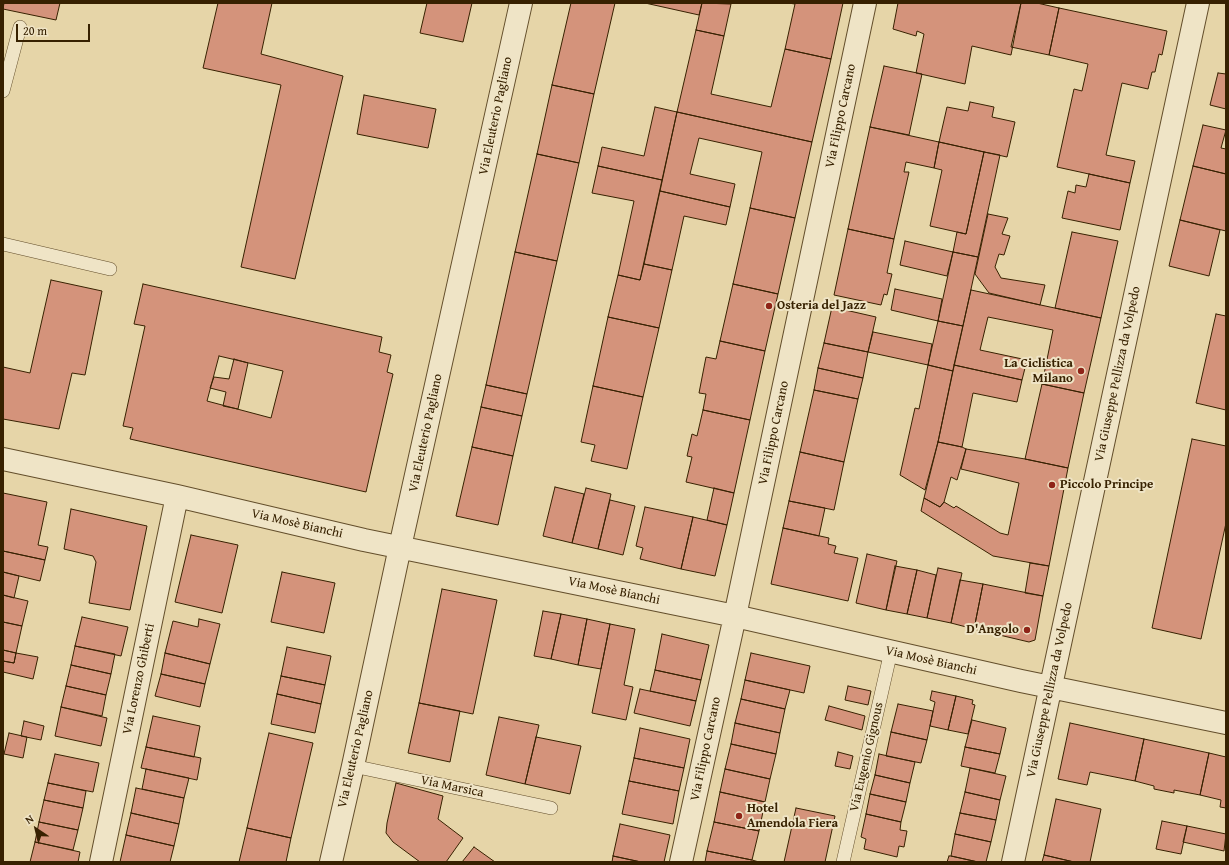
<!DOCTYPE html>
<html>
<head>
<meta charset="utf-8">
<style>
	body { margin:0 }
	#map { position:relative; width:1229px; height:865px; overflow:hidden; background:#e6d5a8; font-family:"Gentium Book Plus",serif }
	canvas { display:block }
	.frame { position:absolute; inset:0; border:4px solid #372101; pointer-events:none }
	.north { position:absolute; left:16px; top:809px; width:40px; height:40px; -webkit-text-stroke:3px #efe4c6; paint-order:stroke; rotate:325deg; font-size:11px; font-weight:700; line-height:16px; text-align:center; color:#372101 }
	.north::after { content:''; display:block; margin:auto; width:14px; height:18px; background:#372101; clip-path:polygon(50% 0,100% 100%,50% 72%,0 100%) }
	.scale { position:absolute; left:16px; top:24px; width:74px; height:18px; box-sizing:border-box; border:2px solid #372101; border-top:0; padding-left:5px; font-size:12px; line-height:14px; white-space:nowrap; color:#372101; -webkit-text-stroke:3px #efe4c6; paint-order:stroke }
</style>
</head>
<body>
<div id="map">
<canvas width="1229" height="865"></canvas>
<div class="frame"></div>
<div class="north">N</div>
<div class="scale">20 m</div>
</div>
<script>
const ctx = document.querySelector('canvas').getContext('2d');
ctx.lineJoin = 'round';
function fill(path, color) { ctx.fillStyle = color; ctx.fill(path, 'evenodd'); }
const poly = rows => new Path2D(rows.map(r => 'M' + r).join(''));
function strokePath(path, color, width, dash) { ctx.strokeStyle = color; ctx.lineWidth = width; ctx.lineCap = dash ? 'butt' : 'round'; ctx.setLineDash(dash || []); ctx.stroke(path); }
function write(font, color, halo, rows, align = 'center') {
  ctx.font = font + ' "Gentium Book Plus",serif'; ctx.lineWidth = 4; ctx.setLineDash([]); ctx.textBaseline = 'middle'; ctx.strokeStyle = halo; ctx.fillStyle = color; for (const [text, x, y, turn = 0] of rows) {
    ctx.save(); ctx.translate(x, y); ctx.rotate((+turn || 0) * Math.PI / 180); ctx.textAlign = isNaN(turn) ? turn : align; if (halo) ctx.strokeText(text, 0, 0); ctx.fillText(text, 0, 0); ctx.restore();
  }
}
const building = poly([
	[4,3,60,3,56,20,3,9,4,3],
	[218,3,272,3,261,54,343,76,295,279,241,267,281,85,203,68,218,3],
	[427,3,472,3,463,42,420,33,427,3],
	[571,3,615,3,594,94,552,85,571,3],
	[645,3,702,3,699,15,645,3],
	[702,3,731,4,724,36,696,30,702,3],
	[788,3,843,3,831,59,785,49,795,4,788,3],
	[898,3,1021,3,1011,55,972,46,965,84,916,73,924,34,917,31,916,36,893,29,898,3],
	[1021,3,1037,3,1059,8,1049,55,1011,47,1021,3],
	[1059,8,1167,31,1162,55,1159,54,1155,72,1152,72,1148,89,1122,83,1106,155,1135,161,1130,183,1057,167,1074,89,1082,91,1088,64,1049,55,1059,8],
	[696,30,724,36,711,94,771,107,785,49,831,59,812,142,677,112,696,30],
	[884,66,922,74,909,135,870,127,884,66],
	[1218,73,1226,74,1226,109,1210,105,1218,73],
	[552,85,594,94,579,163,537,154,552,85],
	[364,95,436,109,428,148,357,134,364,95],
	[970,102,994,107,992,117,1015,122,1007,157,939,142,947,107,968,111,970,102],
	[655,107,677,112,662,180,598,166,602,147,644,156,655,107],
	[677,112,812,142,795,218,750,208,762,152,699,138,690,174,735,184,730,207,660,191,677,112],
	[1203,125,1226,130,1221,148,1226,149,1226,174,1193,166,1203,125],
	[870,127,939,142,934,168,906,162,904,172,909,172,894,239,848,229,870,127],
	[939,142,984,152,966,234,930,226,942,170,934,168,939,142],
	[984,152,1000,155,978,257,953,252,957,232,966,234,984,152],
	[537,154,579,163,557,261,515,252,537,154],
	[598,166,662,180,640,280,618,275,634,201,592,193,598,166],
	[1193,166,1226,174,1226,231,1180,220,1193,166],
	[1089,174,1130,183,1120,230,1062,218,1068,191,1075,193,1076,185,1086,187,1089,174],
	[660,191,730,207,726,225,684,216,672,270,644,264,660,191],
	[750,208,795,218,778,294,733,284,750,208],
	[988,214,1008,218,1002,234,1010,236,1004,255,999,254,995,267,1001,278,1045,285,1040,305,989,293,975,274,988,214],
	[1180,220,1220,230,1209,276,1169,266,1180,220],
	[848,229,894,239,887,273,892,274,887,295,884,294,881,305,834,295,848,229],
	[1072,232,1118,241,1101,318,1055,308,1072,232],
	[905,241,953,252,947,276,900,265,905,241],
	[515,252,557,261,527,394,486,385,515,252],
	[953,252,978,257,963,326,938,321,953,252],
	[644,264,672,270,659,328,608,317,618,275,640,280,644,264],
	[51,280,102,291,85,375,72,373,59,429,3,419,3,367,30,373,51,280],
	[143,284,382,337,379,352,391,355,387,372,393,374,366,492,130,439,133,428,123,426,145,326,134,324,143,284],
	[219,356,283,371,271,418,207,401,219,356],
	[733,284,778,294,765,351,720,341,733,284],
	[895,289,942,299,938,321,891,310,895,289],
	[971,290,1101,318,1084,393,1042,384,1053,330,988,317,980,350,1027,360,1022,380,954,365,971,290],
	[832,307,876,317,868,352,824,343,832,307],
	[1216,314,1226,316,1226,410,1196,403,1216,314],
	[608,317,659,328,643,397,593,386,608,317],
	[938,321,963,326,953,371,928,365,938,321],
	[873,332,932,344,928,365,868,352,873,332],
	[720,341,765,351,750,420,703,410,706,394,699,393,706,357,716,359,720,341],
	[824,343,868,352,863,378,818,368,824,343],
	[234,359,248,363,238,409,223,406,226,392,210,388,214,377,229,379,234,359],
	[928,365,953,371,938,442,925,490,900,475,915,408,919,409,928,365],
	[954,365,1022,380,1017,402,973,393,962,447,938,442,954,365],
	[818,368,863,378,858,399,814,390,818,368],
	[1042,384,1084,393,1068,468,1025,459,1042,384],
	[486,385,527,394,522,416,481,407,486,385],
	[593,386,643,397,627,469,591,461,595,445,581,442,593,386],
	[814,390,858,399,844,462,800,452,814,390],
	[481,407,522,416,513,456,472,447,481,407],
	[703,410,750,420,734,493,686,482,692,457,687,456,692,434,697,436,703,410],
	[1192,439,1226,446,1226,523,1201,639,1152,628,1192,439],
	[938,442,962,447,966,449,957,480,951,477,944,502,940,507,924,498,938,442],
	[472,447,513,456,498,525,456,516,472,447],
	[966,449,1025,459,1068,468,1049,566,993,556,921,511,924,498,940,507,944,502,954,508,956,506,1000,533,1008,535,1019,483,961,469,966,449],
	[800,452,844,462,834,510,789,501,800,452],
	[555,487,584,494,572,543,543,536,555,487],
	[586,488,611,494,598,549,572,543,586,488],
	[714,488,734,493,727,525,707,520,714,488],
	[3,493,47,502,38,545,48,547,45,560,3,551,3,493],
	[610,500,635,506,623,555,598,549,610,500],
	[789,501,825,508,819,536,783,528,789,501],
	[645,507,693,517,681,569,640,559,643,548,636,546,645,507],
	[71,509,147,526,130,610,89,603,96,562,93,556,64,549,71,509],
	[693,517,727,525,715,576,681,569,693,517],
	[783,528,829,538,828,544,836,546,834,553,858,558,848,601,771,584,783,528],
	[191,535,238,545,222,613,175,602,191,535],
	[3,551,45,560,40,581,3,572,3,551],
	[867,554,897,561,886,610,856,603,867,554],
	[1030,563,1049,566,1043,596,1025,593,1030,563],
	[895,566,917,570,907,614,886,610,895,566],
	[938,568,962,573,951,623,927,618,938,568],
	[917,570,936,575,927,618,907,614,917,570],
	[3,572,19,576,14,598,3,595,3,572],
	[282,572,335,583,324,633,271,622,282,572],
	[960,580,983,584,974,629,951,623,960,580],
	[983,584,1043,596,1035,640,1029,642,974,629,983,584],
	[442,589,497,600,473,714,419,703,442,589],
	[3,595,28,601,22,626,3,622,3,595],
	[543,611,561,614,551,659,534,656,543,611],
	[561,614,587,619,578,665,551,659,561,614],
	[82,617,128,627,121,656,75,646,82,617],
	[199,619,220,624,210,664,165,653,173,621,198,627,199,619],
	[587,619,610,624,601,669,578,665,587,619],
	[3,622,22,626,16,653,3,650,3,622],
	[610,624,635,629,624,685,633,687,626,720,592,713,610,624],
	[662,634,709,645,701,680,655,670,662,634],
	[75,646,115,654,111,674,71,665,75,646],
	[287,647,331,656,325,685,281,676,287,647],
	[3,650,16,653,14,663,3,661,3,650],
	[16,653,38,657,33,679,3,672,3,661,14,663,16,653],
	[165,653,210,664,205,684,161,674,165,653],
	[751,653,810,666,804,693,745,680,751,653],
	[71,665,111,674,106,695,66,686,71,665],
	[655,670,701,680,696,701,650,691,655,670],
	[161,674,205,684,200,707,155,696,161,674],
	[281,676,325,685,321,704,277,694,281,676],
	[745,680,790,690,785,709,741,699,745,680],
	[66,686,106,695,102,716,61,707,66,686],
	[848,686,871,691,868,705,845,700,848,686],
	[640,689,696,701,690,726,634,713,640,689],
	[932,691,956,696,948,730,930,726,935,702,930,700,932,691],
	[277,694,321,704,315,733,271,724,277,694],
	[956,696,973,700,972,704,975,705,968,734,948,730,956,696],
	[741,699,785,709,780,733,735,723,741,699],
	[419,703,460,711,450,762,408,753,419,703],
	[898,704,933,711,927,740,891,732,898,704],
	[829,706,865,716,862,730,825,720,829,706],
	[61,707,107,718,101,746,55,736,61,707],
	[153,716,200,726,194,757,146,747,153,716],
	[499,717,539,725,525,784,486,775,499,717],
	[972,720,1006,728,1000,754,965,747,972,720],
	[24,721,44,726,41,740,21,736,24,721],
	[735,723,780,733,776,754,731,744,735,723],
	[1070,723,1144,739,1135,781,1090,772,1087,785,1058,779,1070,723],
	[640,728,690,739,684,768,634,758,640,728],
	[891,732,927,740,921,763,886,756,891,732],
	[9,733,27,737,23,758,4,754,9,733],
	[269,733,313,743,291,838,247,828,269,733],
	[536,737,581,746,570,794,525,784,536,737],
	[1144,739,1209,753,1200,795,1174,790,1174,793,1154,789,1154,786,1135,781,1144,739],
	[731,744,776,754,770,779,725,769,731,744],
	[146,747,201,758,197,780,141,768,146,747],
	[965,747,1000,754,995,773,961,766,965,747],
	[838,752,853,756,850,769,835,766,838,752],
	[1209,753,1226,757,1226,808,1220,807,1221,800,1200,795,1209,753],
	[55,754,99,763,93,792,48,783,55,754],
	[879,754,915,762,910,783,875,775,879,754],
	[634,758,684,768,679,791,629,781,634,758],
	[970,768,1006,776,1000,800,965,792,970,768],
	[146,769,189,778,184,798,142,789,146,769],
	[725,769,770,779,765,802,720,792,725,769],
	[875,775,910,783,906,802,870,794,875,775],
	[629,781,679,791,673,824,622,814,629,781],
	[48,783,86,791,83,808,44,800,48,783],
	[396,783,443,796,438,819,463,838,446,862,420,862,393,842,386,833,387,823,396,783],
	[136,788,184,798,179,824,131,813,136,788],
	[720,792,765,802,759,831,714,822,720,792],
	[965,792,1000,800,996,820,960,813,965,792],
	[870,794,906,802,901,822,866,814,870,794],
	[1056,799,1101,809,1090,862,1074,862,1044,855,1056,799],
	[44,800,83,808,78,830,39,822,44,800],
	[796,808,835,816,825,862,784,862,796,808],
	[131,813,179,824,174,846,126,835,131,813],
	[960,813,996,820,991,842,955,834,960,813],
	[866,814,901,822,900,830,907,831,904,847,899,846,897,857,864,849,866,839,861,837,866,814],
	[1162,821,1187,826,1181,854,1156,849,1162,821],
	[39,822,78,830,73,850,35,842,39,822],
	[714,822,759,831,752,860,707,851,714,822],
	[620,824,670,835,664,862,641,862,613,856,620,824],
	[1187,826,1226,834,1224,851,1183,842,1187,826],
	[247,828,291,838,286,862,239,862,247,828],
	[955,834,991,842,986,862,978,862,951,856,955,834],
	[126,835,174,846,170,862,120,862,126,835],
	[35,842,80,852,78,862,30,862,35,842],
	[474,847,495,862,462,862,474,847],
	[707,851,752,860,759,862,705,862,707,851],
	[1044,855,1074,862,1042,862,1044,855],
	[613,856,641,862,612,862,613,856],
	[949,856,951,856,978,862,947,862,949,856]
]);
const service = poly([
	[3,91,20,27],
	[3,244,110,269],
	[353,766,551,808],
	[843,862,891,651]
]);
const minor = poly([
	[3,459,177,496,364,540,735,616,1021,681,1226,723],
	[101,862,177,496],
	[331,862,353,766,400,547,521,3],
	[681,862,735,616,865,3],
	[1013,862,1198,3]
]);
const markers = [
	[769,306,4,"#8f2418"],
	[1081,371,4,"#8f2418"],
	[1052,485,4,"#8f2418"],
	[1027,630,4,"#8f2418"],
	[739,816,4,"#8f2418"]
];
const streetNames = [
	["Via Eleuterio Pagliano",496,116,-78],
	["Via Filippo Carcano",841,116,-78],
	["Via Giuseppe Pellizza da Volpedo",1118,374,-78],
	["Via Eleuterio Pagliano",426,433,-78],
	["Via Filippo Carcano",774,433,-78],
	["Via Mosè Bianchi",297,524,13],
	["Via Mosè Bianchi",614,591,12],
	["Via Mosè Bianchi",931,661,13],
	["Via Lorenzo Ghiberti",139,679,-78],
	["Via Giuseppe Pellizza da Volpedo",1050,690,-78],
	["Via Eleuterio Pagliano",356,749,-77],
	["Via Filippo Carcano",706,749,-78],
	["Via Eugenio Gignous",867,757,-77],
	["Via Marsica",452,787,12]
];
const poiNames = [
	["Osteria del Jazz",777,306],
	["La Ciclistica",1073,364,"right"],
	["Milano",1073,379,"right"],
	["Piccolo Principe",1060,485],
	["D'Angolo",1019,630,"right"],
	["Hotel",747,809],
	["Amendola Fiera",747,824]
];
fill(building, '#d4937b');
strokePath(building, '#372101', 1);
strokePath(service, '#634e2b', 14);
strokePath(minor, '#634e2b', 24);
strokePath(service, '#efe4c6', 13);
strokePath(minor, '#efe4c6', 22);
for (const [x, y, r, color] of markers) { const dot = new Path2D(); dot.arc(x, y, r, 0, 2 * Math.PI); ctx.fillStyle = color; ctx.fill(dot); strokePath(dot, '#efe4c6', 1.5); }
write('13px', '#372101', '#efe4c6', streetNames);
write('bold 13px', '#372101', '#efe4c6', poiNames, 'left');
</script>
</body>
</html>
